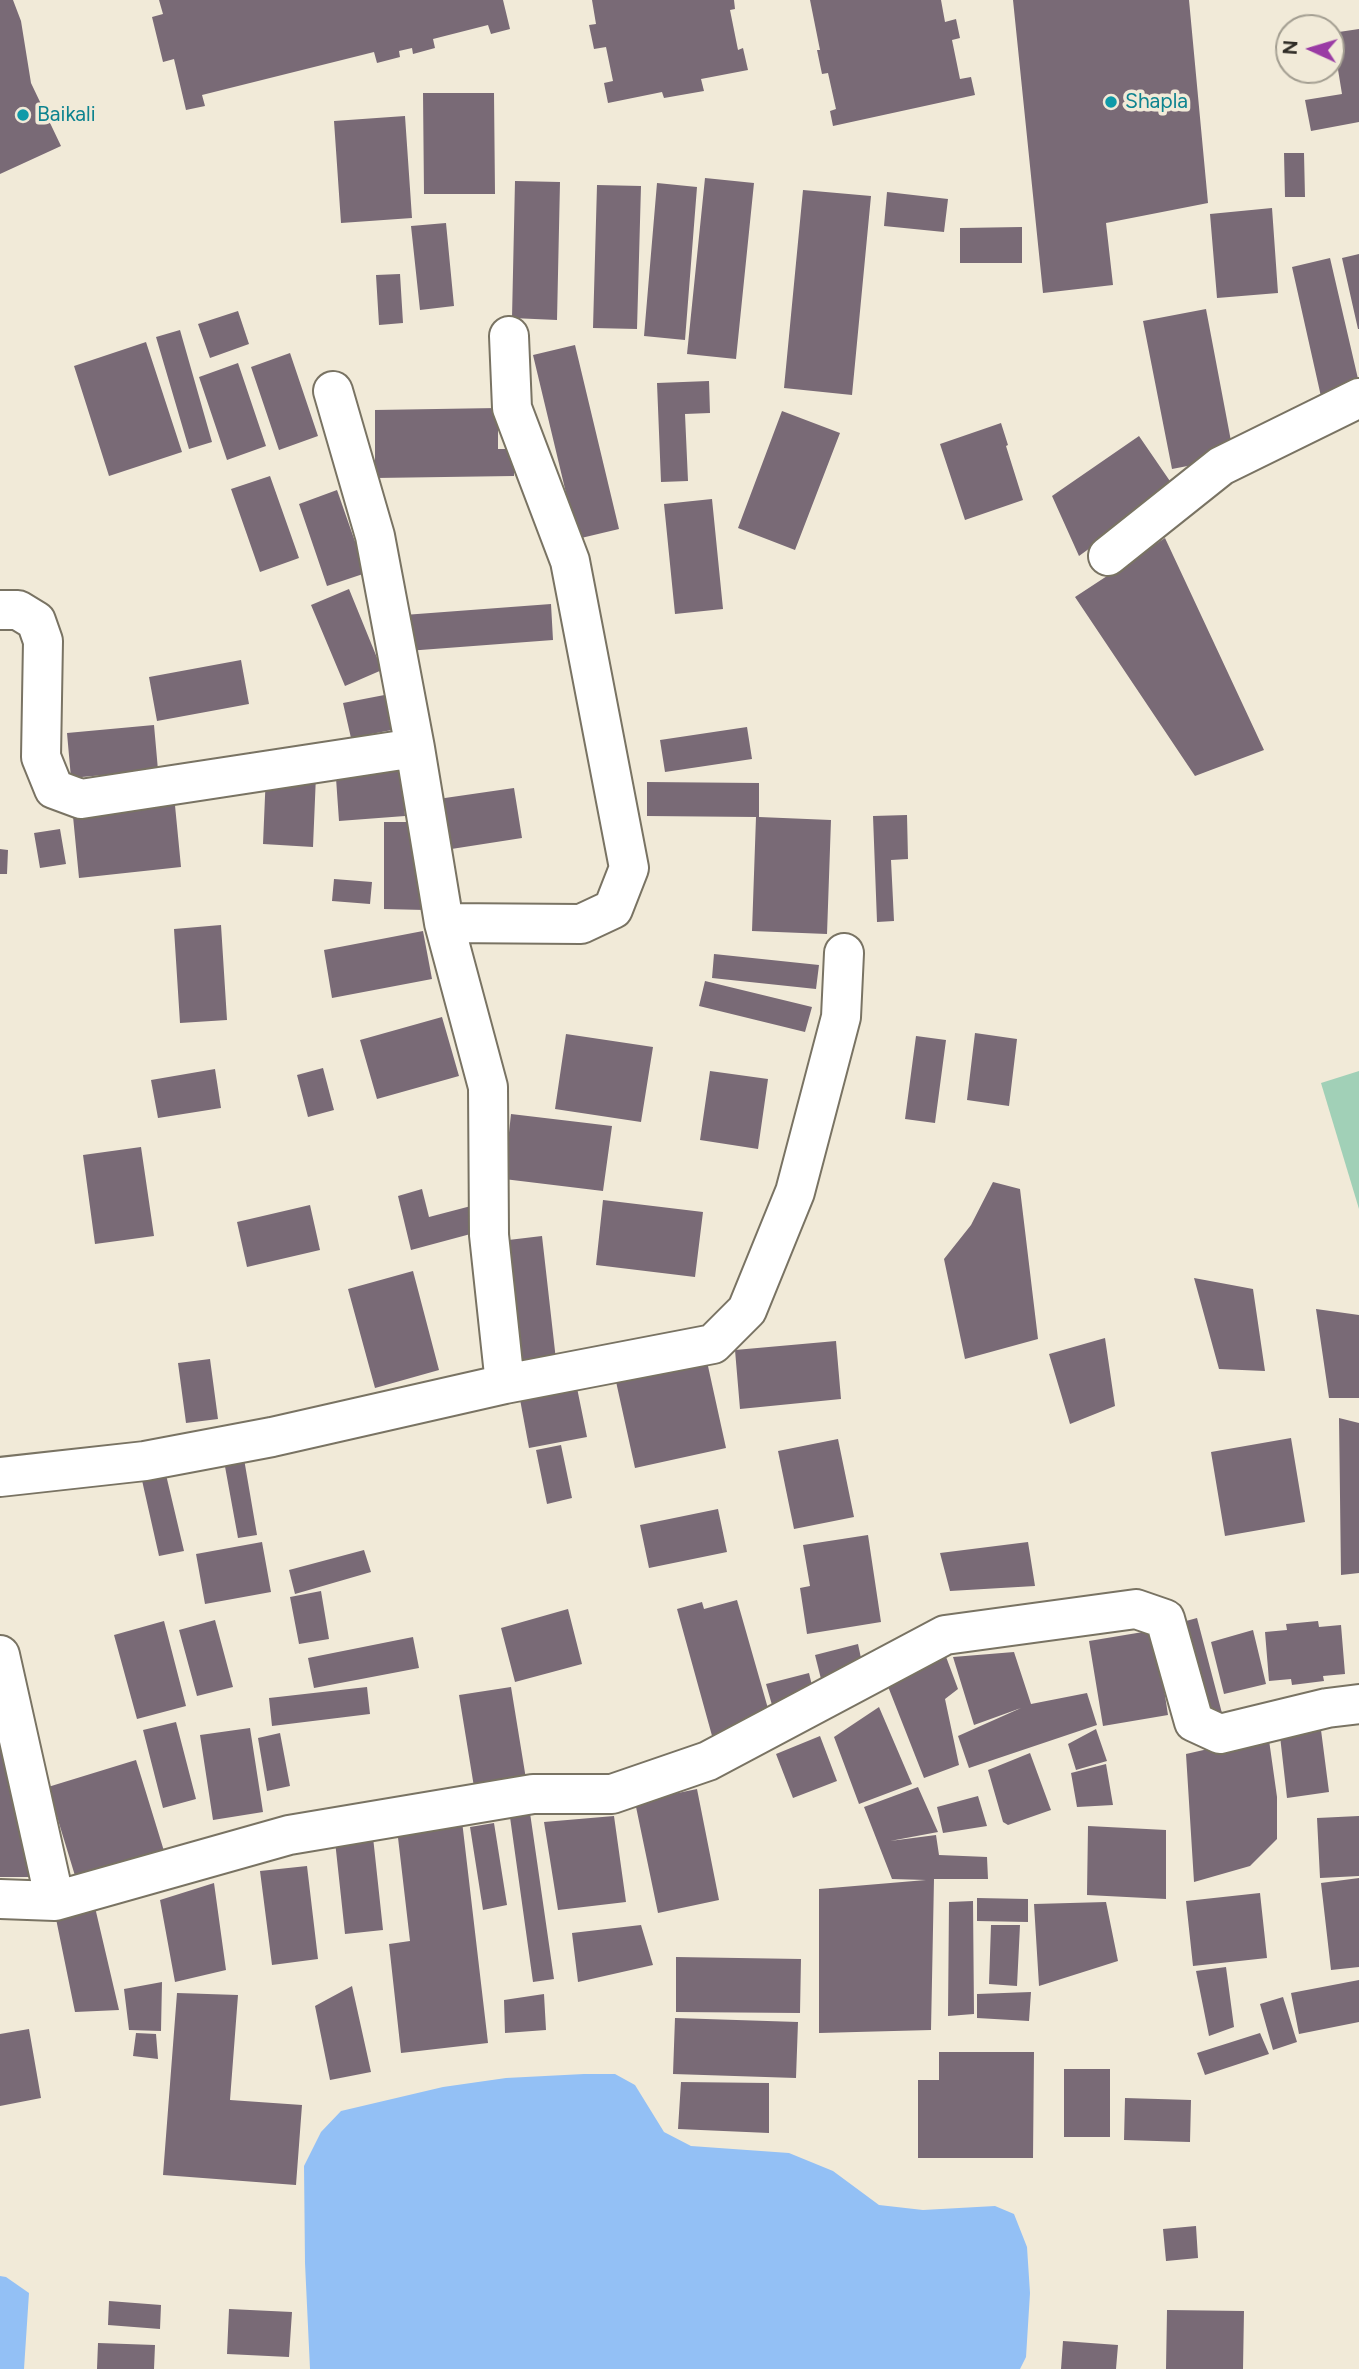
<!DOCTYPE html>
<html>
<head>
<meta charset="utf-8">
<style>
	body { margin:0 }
	#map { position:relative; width:1359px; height:2369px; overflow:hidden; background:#f1ead8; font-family:Figtree,sans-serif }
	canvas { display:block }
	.north { position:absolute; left:1275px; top:14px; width:70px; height:70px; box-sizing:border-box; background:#f1ead8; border:2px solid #a39e91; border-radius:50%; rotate:274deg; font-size:19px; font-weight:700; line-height:28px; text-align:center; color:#2f2c26 }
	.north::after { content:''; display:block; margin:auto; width:24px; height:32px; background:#9a3ba4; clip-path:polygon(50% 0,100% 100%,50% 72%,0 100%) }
</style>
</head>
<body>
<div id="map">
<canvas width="1359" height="2369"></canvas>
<div class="north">N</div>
</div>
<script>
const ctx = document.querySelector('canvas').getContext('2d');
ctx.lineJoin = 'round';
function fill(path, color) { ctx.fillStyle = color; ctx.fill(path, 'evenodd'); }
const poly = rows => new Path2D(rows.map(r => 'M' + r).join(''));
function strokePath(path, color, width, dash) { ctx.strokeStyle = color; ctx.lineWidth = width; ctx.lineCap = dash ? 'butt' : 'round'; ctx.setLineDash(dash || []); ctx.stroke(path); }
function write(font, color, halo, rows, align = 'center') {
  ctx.font = font + ' Figtree,sans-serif'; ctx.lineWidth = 7; ctx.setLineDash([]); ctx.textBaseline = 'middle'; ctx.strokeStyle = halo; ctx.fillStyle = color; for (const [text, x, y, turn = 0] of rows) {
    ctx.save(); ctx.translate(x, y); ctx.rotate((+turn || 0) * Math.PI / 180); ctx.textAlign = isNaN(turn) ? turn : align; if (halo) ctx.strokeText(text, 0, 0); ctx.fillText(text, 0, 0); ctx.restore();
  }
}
const green = poly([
	[1359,1071,1359,1209,1321,1083]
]);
const water = poly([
	[584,2074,615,2074,635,2085,664,2132,691,2146,789,2153,833,2171,879,2205,923,2210,995,2206,1014,2214,1027,2247,1030,2293,1026,2357,1020,2369,310,2369,305,2263,304,2166,321,2132,341,2111,443,2087,506,2078],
	[0,2276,6,2277,29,2293,24,2369,0,2369]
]);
const building = poly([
	[0,0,13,0,21,21,31,83,61,146,0,174],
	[159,0,503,0,510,29,491,34,488,25,433,39,435,48,413,54,412,48,399,51,400,57,377,63,374,52,202,95,205,106,186,110,174,59,163,62,152,17,163,14],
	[592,0,734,0,735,9,730,10,738,50,743,48,748,70,701,79,704,91,664,98,662,92,608,103,604,83,613,81,606,47,594,49,589,25,596,24],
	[810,0,941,0,945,22,956,19,960,38,952,40,960,79,971,77,975,95,833,126,830,111,836,109,828,73,822,74,817,50,820,50],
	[1013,0,1189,0,1208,203,1106,223,1113,285,1043,293],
	[1359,29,1359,122,1311,131,1305,100,1342,94,1332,33],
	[423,93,494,93,495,194,424,194],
	[405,116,412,218,341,223,334,121],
	[1284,153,1304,153,1305,197,1285,197],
	[705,178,754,183,736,359,687,354],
	[515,181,560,182,557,320,512,318],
	[657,183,697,187,685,340,644,336],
	[597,185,641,186,637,329,593,328],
	[803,190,871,196,852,395,784,388],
	[887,192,948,199,944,232,884,226],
	[1272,208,1278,293,1217,298,1210,214],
	[446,223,454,306,420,310,411,226],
	[1022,227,1022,263,960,263,960,228],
	[1359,254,1359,329,1358,329,1342,258],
	[1330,258,1359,383,1322,401,1292,267],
	[400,274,403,323,379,325,376,275],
	[1206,309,1234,457,1172,469,1143,321],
	[238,311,249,344,210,358,198,324],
	[180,330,212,442,189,449,156,337],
	[146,342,182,452,109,476,74,366],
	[575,345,619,529,577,539,533,355],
	[290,353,318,436,279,450,251,367],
	[238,363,266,446,227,460,199,377],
	[709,381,710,413,685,414,688,481,661,482,657,383],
	[498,408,498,449,514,449,514,476,375,478,375,410],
	[782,411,840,433,795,550,738,528],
	[1001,423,1008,445,1006,446,1023,500,965,520,940,444],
	[1139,436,1174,487,1079,556,1052,496],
	[270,476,299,558,260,572,231,489],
	[337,490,366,573,327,586,299,504],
	[712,499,723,609,675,614,664,504],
	[1165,538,1264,750,1195,776,1075,597],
	[349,589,382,670,345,686,311,605],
	[551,604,553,640,407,651,404,615],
	[241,660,249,704,157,721,149,677],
	[400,692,407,727,351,738,343,703],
	[154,725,158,770,71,778,67,733],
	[747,727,752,759,665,772,660,740],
	[400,758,405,816,339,821,335,764],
	[266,773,316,775,313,847,263,844],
	[647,782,759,783,759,817,831,820,827,934,752,931,756,817,647,816],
	[514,788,522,838,445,850,438,799],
	[174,795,181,867,79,878,72,806],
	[907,815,908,859,891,860,894,921,877,922,873,816],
	[384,822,424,822,425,910,384,909],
	[60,829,66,864,40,868,34,833],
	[0,849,8,850,7,874,0,874],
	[334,879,372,882,370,904,332,901],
	[221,925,227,1020,180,1023,174,929],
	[423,931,432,979,332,998,324,950],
	[714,954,819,965,816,989,712,978],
	[705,981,812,1007,805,1032,699,1006],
	[442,1017,459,1076,377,1099,360,1040],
	[975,1033,1017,1039,1009,1106,967,1100],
	[566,1034,653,1047,641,1122,555,1109],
	[916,1036,946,1040,935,1123,905,1119],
	[323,1068,334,1110,308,1117,297,1075],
	[215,1069,221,1108,158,1118,151,1080],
	[710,1071,768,1079,758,1149,700,1140],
	[511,1114,612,1126,603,1191,504,1179],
	[141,1147,154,1236,95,1244,83,1155],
	[993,1182,1020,1189,1038,1339,965,1359,944,1259,971,1225],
	[422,1189,429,1217,471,1206,478,1232,411,1250,398,1196],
	[603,1200,703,1212,695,1277,596,1265],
	[310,1205,320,1250,247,1267,237,1222],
	[542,1236,556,1360,514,1365,500,1241],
	[413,1271,439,1370,375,1388,348,1289],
	[1194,1278,1253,1289,1265,1371,1219,1369],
	[1316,1309,1359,1315,1359,1398,1329,1398],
	[1105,1338,1115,1406,1070,1424,1049,1354],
	[836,1341,841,1399,740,1409,735,1350],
	[706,1357,726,1448,635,1468,615,1377],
	[210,1359,218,1419,186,1423,178,1363],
	[576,1383,587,1437,529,1448,519,1394],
	[1339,1418,1359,1423,1359,1573,1341,1575],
	[1291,1438,1305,1522,1225,1536,1211,1452],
	[838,1439,854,1517,794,1529,778,1451],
	[561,1445,572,1498,547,1504,536,1450],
	[242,1447,257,1535,238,1538,222,1450],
	[163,1462,184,1551,159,1556,139,1467],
	[718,1509,727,1552,649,1568,640,1525],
	[868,1535,881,1622,807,1634,800,1588,810,1586,803,1545],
	[262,1542,271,1592,205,1604,196,1554],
	[1028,1542,1035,1586,950,1591,940,1553],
	[364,1550,371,1572,295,1594,289,1570],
	[321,1591,329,1639,299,1644,290,1597],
	[737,1600,773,1726,714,1743,677,1609,702,1602,704,1609],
	[568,1609,582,1664,515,1682,501,1628],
	[1197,1618,1223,1717,1200,1723,1175,1624],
	[215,1620,233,1687,197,1696,179,1630],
	[164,1621,186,1706,137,1719,114,1635],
	[1318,1621,1319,1627,1341,1625,1345,1674,1323,1676,1324,1681,1292,1685,1291,1679,1269,1681,1265,1632,1287,1630,1286,1624],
	[1155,1630,1168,1715,1103,1726,1089,1641],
	[1253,1630,1266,1684,1224,1694,1211,1642],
	[413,1637,419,1668,314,1688,308,1658],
	[858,1644,864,1672,822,1683,815,1655],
	[1014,1652,1031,1704,1087,1693,1097,1725,969,1768,958,1736,1021,1708,974,1725,953,1657],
	[945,1654,958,1689,945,1699,959,1765,924,1778,887,1684],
	[809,1673,816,1702,774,1712,766,1684],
	[367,1687,370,1714,272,1726,269,1698],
	[511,1687,526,1779,474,1787,459,1695],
	[879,1707,912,1784,859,1804,834,1737],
	[0,1717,41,1877,0,1877],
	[176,1722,196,1799,163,1808,143,1730],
	[250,1728,263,1812,213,1820,200,1735],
	[1096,1729,1107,1761,1076,1770,1068,1744],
	[1321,1730,1329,1792,1287,1798,1280,1736],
	[280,1733,290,1786,267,1791,258,1738],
	[820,1736,837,1781,793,1798,776,1754],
	[1269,1740,1277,1797,1277,1839,1250,1866,1194,1882,1186,1754,1230,1744],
	[1030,1753,1051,1810,1008,1825,1003,1822,988,1770],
	[136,1760,164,1851,76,1879,48,1787],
	[1106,1764,1113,1805,1077,1807,1071,1773],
	[918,1787,938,1832,890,1841,936,1835,939,1855,987,1857,988,1879,934,1879,931,2030,819,2033,819,1889,926,1880,892,1879,864,1807],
	[697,1789,719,1900,658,1913,635,1802],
	[978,1796,987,1826,943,1833,937,1807],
	[529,1806,554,1979,533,1982,509,1810],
	[614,1816,626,1902,558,1910,544,1822],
	[1359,1816,1359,1876,1320,1878,1317,1818],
	[462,1821,488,2043,401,2053,389,1944,410,1941,397,1829],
	[494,1823,507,1905,483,1910,470,1827],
	[1088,1826,1166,1830,1166,1899,1087,1895],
	[373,1837,383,1930,345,1934,335,1841],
	[307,1866,318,1959,272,1965,260,1871],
	[1359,1878,1359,1967,1331,1970,1321,1883],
	[214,1883,226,1970,175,1982,160,1900],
	[1260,1893,1267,1958,1193,1966,1186,1901],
	[977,1898,1028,1899,1028,1922,977,1921],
	[973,1901,974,2014,948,2016,949,1902],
	[1106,1902,1118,1961,1039,1986,1034,1904],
	[94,1903,119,2010,75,2012,54,1909],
	[641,1925,653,1965,578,1982,572,1933],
	[991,1925,1020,1925,1017,1986,989,1984],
	[676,1957,801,1959,800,2013,676,2012],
	[1226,1967,1234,2027,1209,2036,1196,1971],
	[1359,1980,1359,2022,1299,2034,1291,1993],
	[162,1982,161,2031,129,2030,124,1989],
	[352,1986,371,2072,330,2080,315,2006],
	[1031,1992,1029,2021,977,2018,977,1994],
	[177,1993,238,1995,230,2100,302,2105,296,2185,163,2175],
	[544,1994,546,2030,505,2033,504,2000],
	[1283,1997,1297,2042,1273,2050,1260,2004],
	[675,2018,798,2022,796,2078,673,2074],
	[29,2029,41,2098,0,2106,0,2034],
	[136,2033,156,2034,158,2059,133,2056],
	[1260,2033,1269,2054,1205,2075,1197,2053],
	[939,2052,1034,2052,1033,2158,918,2158,918,2080,939,2080],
	[1064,2069,1110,2069,1110,2137,1064,2137],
	[681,2082,769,2083,769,2133,678,2129],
	[1125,2098,1191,2100,1190,2142,1124,2140],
	[1196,2226,1198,2258,1166,2261,1163,2229],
	[109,2301,161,2305,160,2329,108,2325],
	[229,2309,292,2312,289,2357,227,2354],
	[1167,2310,1244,2311,1243,2369,1166,2369],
	[1063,2341,1118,2345,1116,2369,1061,2369],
	[98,2343,155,2345,154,2369,97,2369]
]);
const street = poly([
	[333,391,375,536,415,748,444,923,488,1087,489,1235,505,1384],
	[1108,556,1221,466,1359,398],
	[0,610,18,610,36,621,43,641,41,757,54,789,81,799,415,748],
	[444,923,581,924,613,909,629,868,570,561,512,408,509,336],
	[0,1477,145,1461,272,1437,505,1384,713,1344,747,1310,795,1192,841,1017,844,953],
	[0,1655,55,1901],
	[0,1899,55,1901,289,1835,533,1794,612,1794,708,1761,945,1635,1136,1609,1165,1619,1194,1722,1220,1734,1327,1708,1359,1704]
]);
const markers = [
	[1111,102,7,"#0f9aa8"],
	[23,115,7,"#0f9aa8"]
];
const cultureNames = [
	["Shapla",1125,102],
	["Baikali",37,115]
];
fill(green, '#a1d0b7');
fill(water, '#93c0f5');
fill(building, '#796a76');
strokePath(street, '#797363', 42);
strokePath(street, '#fff', 38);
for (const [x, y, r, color] of markers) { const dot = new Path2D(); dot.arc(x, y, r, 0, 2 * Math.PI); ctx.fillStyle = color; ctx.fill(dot); strokePath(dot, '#f1ead8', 2.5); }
write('21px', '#0d838f', '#f1ead8', cultureNames, 'left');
</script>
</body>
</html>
